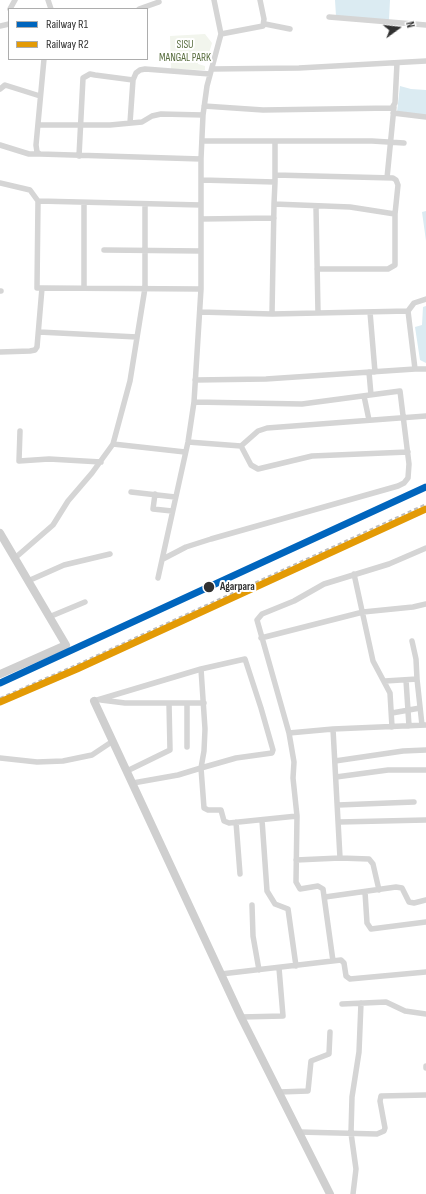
<!DOCTYPE html>
<html>
<head>
<meta charset="utf-8">
<style>
	body { margin:0 }
	#map { position:relative; width:426px; height:1194px; overflow:hidden; background:#fff; font-family:"Sofia Sans Condensed",sans-serif }
	canvas { display:block }
	.legend { position:absolute; left:8px; top:8px; width:140px; height:52px; box-sizing:border-box; background:#fff; border:1px solid #adadad; margin:0; padding:5px 7px; list-style:none; font-size:12px; color:#313131 }
	.legend li { display:flex; align-items:center; gap:8px; height:20px }
	.legend b { width:20px; border:1px solid #adadad }
	.north { position:absolute; left:378px; top:8px; width:40px; height:40px; -webkit-text-stroke:3px #fff; paint-order:stroke; rotate:75deg; font-size:11px; font-weight:700; line-height:16px; text-align:center; color:#313131 }
	.north::after { content:''; display:block; margin:auto; width:14px; height:18px; background:#313131; clip-path:polygon(50% 0,100% 100%,50% 72%,0 100%) }
</style>
</head>
<body>
<div id="map">
<canvas width="426" height="1194"></canvas>
<ul class="legend">
<li><b style="height:5px;background:#0065bd"></b>Railway R1</li>
<li><b style="height:5px;background:#e39a05"></b>Railway R2</li>
</ul>
<div class="north">N</div>
</div>
<script>
const ctx = document.querySelector('canvas').getContext('2d');
ctx.lineJoin = 'round';
function fill(path, color) { ctx.fillStyle = color; ctx.fill(path, 'evenodd'); }
const poly = rows => new Path2D(rows.map(r => 'M' + r).join(''));
function strokePath(path, color, width, dash) { ctx.strokeStyle = color; ctx.lineWidth = width; ctx.lineCap = dash ? 'butt' : 'round'; ctx.setLineDash(dash || []); ctx.stroke(path); }
function write(font, color, halo, rows, align = 'center') {
  ctx.font = font + ' "Sofia Sans Condensed",sans-serif'; ctx.lineWidth = 4; ctx.setLineDash([]); ctx.textBaseline = 'middle'; ctx.strokeStyle = halo; ctx.fillStyle = color; for (const [text, x, y, turn = 0] of rows) {
    ctx.save(); ctx.translate(x, y); ctx.rotate((+turn || 0) * Math.PI / 180); ctx.textAlign = isNaN(turn) ? turn : align; if (halo) ctx.strokeText(text, 0, 0); ctx.fillText(text, 0, 0); ctx.restore();
  }
}
const green = poly([
	[205,34,212,43,209,53,199,53,198,64,205,66,205,70,171,69,170,36]
]);
const water = poly([
	[335,0,390,0,389,20,336,16],
	[400,86,411,89,426,90,426,115,397,112],
	[426,211,426,241,422,212],
	[426,306,426,363,420,360,415,327,422,325,423,307]
]);
const street = poly([
	[48,0,51,9],
	[10,9,15,0],
	[139,9,159,2],
	[329,17,426,25],
	[265,24,290,29],
	[0,26,9,24],
	[221,34,263,26,264,19,260,0],
	[44,59,36,145,37,152,40,154,201,159],
	[212,69,299,68,426,61],
	[0,89,5,85,40,96],
	[204,106,263,110,392,108,395,103,397,63],
	[393,113,426,117],
	[130,123,133,80,136,73,140,70,145,69,210,74],
	[39,125,110,125,142,122,152,116,161,114,203,115],
	[202,141,372,141,404,143],
	[0,145,29,154,40,154],
	[79,156,83,78,90,74,95,75,133,80],
	[275,175,393,178,396,180,398,185,395,214,395,265,388,269,317,269],
	[387,178,394,107],
	[201,180,275,182,275,142],
	[275,182,274,204,350,207,395,214],
	[0,183,30,190,38,201,37,288,42,288],
	[38,201,201,205],
	[201,219,274,218],
	[104,250,201,251],
	[84,288,84,203],
	[0,291,1,291],
	[408,311,415,369,426,369],
	[200,312,272,314,274,204],
	[370,312,375,372],
	[318,313,408,311,414,303,426,299],
	[272,314,318,313,316,207],
	[39,332,137,337],
	[0,352,30,351,35,350,37,347,42,288,201,289],
	[369,372,371,395],
	[195,380,266,379,415,369],
	[364,396,369,420],
	[20,431,19,461,49,459,101,462],
	[188,442,241,446,258,431,267,428,426,416],
	[113,444,185,452],
	[241,446,251,465,258,469,312,456,408,452],
	[131,492,175,497],
	[155,494,153,509,172,511],
	[15,558,53,525,68,501,92,473,113,444,130,381,145,288,145,204],
	[163,559,186,547,211,539,398,486,404,483,408,478,409,464,400,391,302,404,194,402],
	[354,574,373,661,390,693,392,727],
	[158,578,188,442,194,402,201,289,201,159,203,115,207,86,221,34,214,0],
	[28,581,64,565,110,554],
	[49,617,85,602],
	[261,638,363,612,413,607,426,604],
	[417,679,422,725],
	[406,680,409,726],
	[385,681,417,679,416,659,412,641],
	[101,700,125,703,204,703],
	[94,701,201,669,245,659,261,708,273,750,272,753,236,758,201,768,204,751,205,729,201,669],
	[187,703,187,747],
	[392,713,420,708],
	[289,733,333,729,426,725],
	[0,758,37,762,63,761,92,755,113,741],
	[335,761,403,751,426,750],
	[127,771,170,750,169,703],
	[336,777,388,770,426,770],
	[133,783,178,775,201,768,204,808,208,810,221,810,224,821,229,823,297,816],
	[338,805,414,802],
	[262,820,267,891,275,904,288,909,296,966],
	[236,822,240,874],
	[339,822,426,820],
	[340,858,369,859,373,864,379,890],
	[296,860,340,858,333,729],
	[365,892,367,923,371,929,426,922],
	[325,897,396,887,402,888,409,902,414,903,426,900],
	[252,905,253,936,259,970],
	[333,961,323,889,318,886,300,889,296,882,297,816,293,778,294,762,289,733,257,620,262,614,294,601,324,584,389,564,426,548],
	[221,974,341,960,344,963,346,976,350,979,426,972],
	[342,1004,386,1002,405,1011,426,1014],
	[241,1017,283,1016,279,968],
	[426,1068,426,1066],
	[279,1092,308,1091,311,1061,329,1054,330,1032],
	[299,1132,377,1134,384,1131,385,1128,380,1101,381,1096,426,1095],
	[353,1194,356,1169,351,1133,352,1097,359,1052,361,1003]
]);
const secondary = poly([
	[0,533,66,645,0,674],
	[94,701,241,1017,330,1194]
]);
const rail = poly([
	[0,698,76,665,426,504]
]);
const rail1 = poly([
	[0,683,426,487]
]);
const rail2 = poly([
	[0,702,77,669,426,509]
]);
const markers = [
	[209,587,6,"#313131"]
];
const parkNames = [
	["SISU",185,45],
	["MANGAL PARK",185,58]
];
const stopNames = [
	["Agarpara",220,587]
];
fill(green, '#f2f5ed');
fill(water, '#dbebf2');
strokePath(street, '#d5d5d5', 5.5);
strokePath(secondary, '#cfcfcf', 8);
strokePath(rail, '#bdbdbd', 2, [4, 3]);
strokePath(rail1, '#0065bd', 7);
strokePath(rail2, '#e39a05', 7);
for (const [x, y, r, color] of markers) { const dot = new Path2D(); dot.arc(x, y, r, 0, 2 * Math.PI); ctx.fillStyle = color; ctx.fill(dot); strokePath(dot, '#fff', 1.5); }
write('11px', '#586d3e', '#fff', parkNames);
write('bold 11px', '#313131', '#fff', stopNames, 'left');
</script>
</body>
</html>
